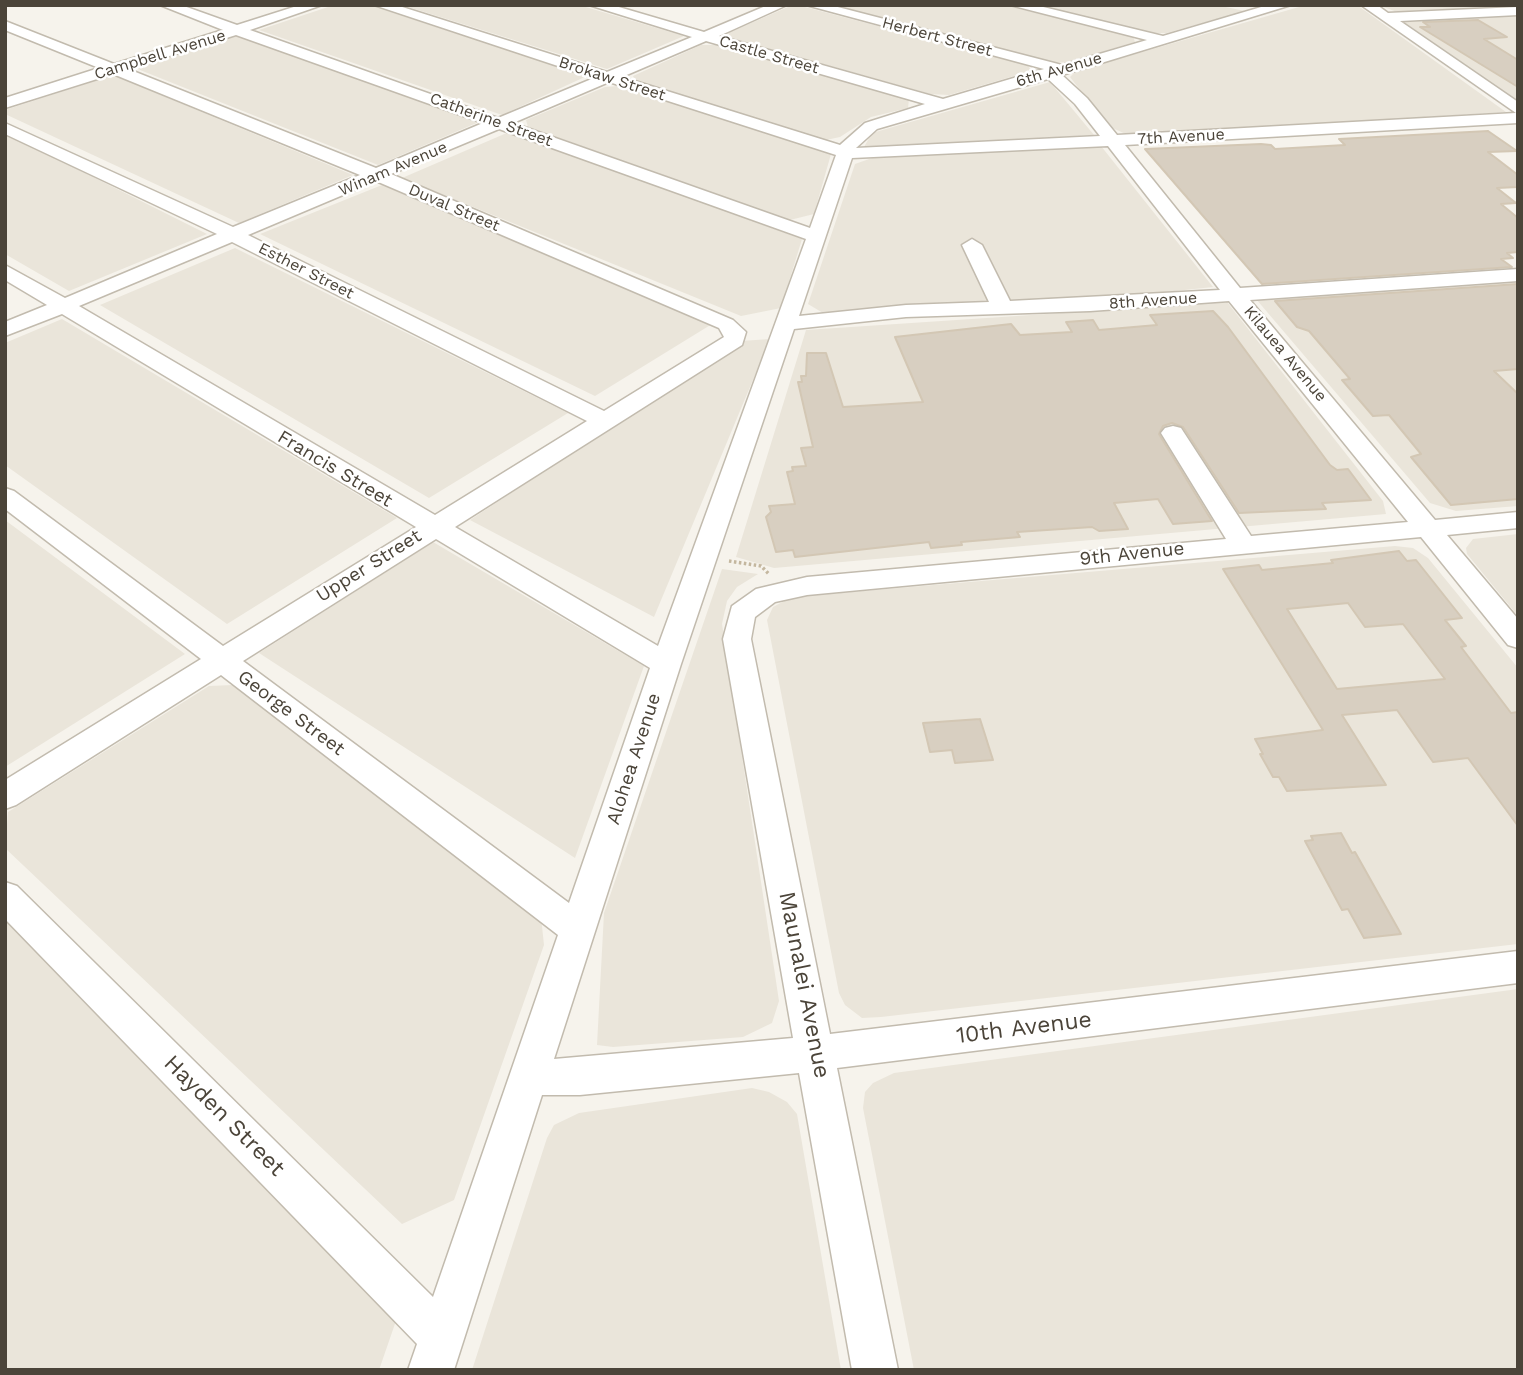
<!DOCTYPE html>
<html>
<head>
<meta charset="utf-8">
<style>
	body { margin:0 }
	#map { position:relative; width:1523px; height:1375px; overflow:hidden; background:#f6f3ec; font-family:"Work Sans",sans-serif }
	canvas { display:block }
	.frame { position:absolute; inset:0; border:7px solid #4b4439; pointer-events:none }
</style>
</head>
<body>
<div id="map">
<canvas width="1523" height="1375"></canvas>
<div class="frame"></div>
</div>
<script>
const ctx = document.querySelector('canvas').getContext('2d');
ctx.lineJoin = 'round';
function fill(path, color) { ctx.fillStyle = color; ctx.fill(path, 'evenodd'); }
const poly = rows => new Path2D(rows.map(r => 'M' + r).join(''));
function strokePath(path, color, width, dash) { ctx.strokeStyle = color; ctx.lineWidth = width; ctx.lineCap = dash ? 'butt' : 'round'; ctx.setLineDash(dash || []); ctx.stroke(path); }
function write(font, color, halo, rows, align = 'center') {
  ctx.font = font + ' "Work Sans",sans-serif'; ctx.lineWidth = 5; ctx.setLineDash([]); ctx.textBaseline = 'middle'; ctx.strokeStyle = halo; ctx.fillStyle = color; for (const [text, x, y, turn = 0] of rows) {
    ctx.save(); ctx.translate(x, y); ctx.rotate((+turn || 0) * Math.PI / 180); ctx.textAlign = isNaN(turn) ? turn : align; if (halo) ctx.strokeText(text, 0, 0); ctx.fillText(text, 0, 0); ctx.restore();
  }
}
const residential = poly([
	[334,5,369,5,587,76,502,115,259,30],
	[402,5,579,5,684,36,607,69],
	[827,5,1003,5,1133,36,1135,42,1068,62,1050,63],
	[1033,5,1216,5,1245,11,1167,33,1154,33],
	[1306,5,1357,5,1506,112,1128,135,1108,126,1070,77,1076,71],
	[1378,5,1518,5,1518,8,1400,13],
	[801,6,1028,65,1031,71,949,95,930,94,731,38,728,33,788,7],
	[1518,15,1518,101,1402,21,1405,20],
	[240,35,479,122,378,165,135,68],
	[701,45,717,45,909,99,908,108,871,117,840,137,826,140,635,81,633,76],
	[113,75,353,175,239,223,5,114,5,110],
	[1050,82,1094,135,864,147,872,133],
	[619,86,831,154,814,214,790,220,528,127,526,120,605,87],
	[509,132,802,239,781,308,741,316,402,178],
	[5,133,207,234,69,291,5,254],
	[1101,146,1213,287,1091,300,823,313,808,304,855,164,872,158],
	[382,185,712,324,595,396,260,234],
	[235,248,568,413,429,498,100,305],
	[1518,281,1518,506,1456,511,1430,503,1256,299],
	[1227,302,1383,501,1386,514,774,568,736,557,806,330],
	[62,319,397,518,227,624,5,465,5,343],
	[770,339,654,617,470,520,741,341],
	[5,520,185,654,5,767],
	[1518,534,1518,616,1467,554,1466,548,1473,539],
	[433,542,644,666,575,858,259,653],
	[1395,546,1413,548,1428,558,1518,668,1518,944,881,1017,862,1018,845,1005,839,993,767,620,773,607,792,597],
	[722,569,758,574,737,587,727,601,722,624,779,1001,772,1023,743,1037,613,1047,597,1045,604,913],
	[233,685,541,917,544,945,454,1200,402,1224,5,848,8,812,209,686],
	[5,908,397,1318,379,1370,5,1370],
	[1518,989,1518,1370,914,1370,863,1108,865,1092,873,1083,894,1073],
	[752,1088,769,1092,787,1102,797,1114,841,1370,472,1370,547,1138,554,1125,579,1113]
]);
const building = poly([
	[1478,20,1507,37,1484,39,1518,60,1518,87,1420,27,1430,27,1423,22,1478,20],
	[1488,131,1517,151,1488,152,1518,175,1518,187,1497,188,1516,203,1501,204,1518,218,1518,252,1507,253,1513,258,1501,259,1512,267,1262,284,1145,149,1261,144,1271,145,1275,149,1345,145,1339,139,1488,131],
	[1518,284,1518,369,1494,371,1518,394,1518,499,1451,505,1411,457,1421,454,1389,415,1373,416,1342,380,1350,379,1309,331,1297,327,1275,301,1518,284],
	[1213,311,1228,327,1330,465,1337,470,1348,469,1371,500,1322,503,1326,509,1239,513,1183,427,1172,423,1163,426,1159,434,1212,521,1173,524,1158,499,1114,503,1128,529,1099,531,1092,527,1017,532,1020,537,961,542,962,545,931,548,929,542,795,557,793,550,776,552,766,517,771,512,769,506,795,504,787,472,793,471,792,467,806,466,801,448,813,447,798,382,802,382,801,376,806,376,807,353,826,353,843,407,923,402,895,337,1011,324,1020,335,1072,332,1066,322,1093,320,1099,330,1157,325,1150,315,1213,311],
	[1399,551,1407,561,1416,560,1462,618,1445,620,1466,646,1461,647,1511,713,1518,712,1518,826,1468,758,1433,762,1397,710,1342,715,1386,785,1287,791,1279,777,1273,777,1260,754,1263,754,1255,739,1323,730,1223,569,1259,565,1262,570,1333,563,1331,560,1399,551],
	[1348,603,1365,627,1403,624,1445,679,1337,689,1287,609,1348,603],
	[980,719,993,760,955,763,952,750,930,752,923,723,980,719],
	[1341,833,1352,853,1355,852,1401,934,1364,938,1348,909,1342,910,1305,841,1313,840,1311,836,1341,833]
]);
const path = poly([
	[729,561,761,566,769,574]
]);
const minor = poly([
	[160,5,181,5,237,25,300,5,322,5,250,30,498,118,594,78,374,5,396,5,607,72,692,37,589,5,612,5,704,32,768,5,787,5,719,36,943,99,1044,69,806,5,830,5,1062,65,1147,40,1010,5,1035,5,1163,36,1268,5,1291,5,1062,75,1087,98,1117,135,1516,113,1361,5,1377,5,1388,13,1518,7,1518,15,1400,21,1518,102,1518,123,1125,145,1240,288,1518,269,1518,281,1250,300,1435,520,1518,512,1518,528,1447,535,1518,619,1518,648,1508,645,1421,537,807,595,775,602,755,617,751,639,830,1034,1518,951,1518,983,837,1068,898,1370,852,1370,799,1073,580,1095,542,1095,454,1370,408,1370,417,1344,5,919,5,882,17,886,433,1297,558,935,221,675,16,805,5,809,5,780,201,659,5,509,5,488,14,491,223,646,416,527,62,314,5,336,5,322,47,305,5,280,5,265,65,298,217,234,5,134,5,123,233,227,360,175,113,74,5,108,5,98,99,68,5,30,5,21,114,64,223,30,160,5],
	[236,35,483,123,376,168,128,69,236,35],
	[706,41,925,104,865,123,840,145,622,77,706,41],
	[1048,79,1075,104,1100,136,856,148,877,129,1048,79],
	[609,82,836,155,810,228,513,123,609,82],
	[499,129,806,239,658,646,455,527,742,345,746,332,733,320,391,174,499,129],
	[1108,146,1220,290,1010,301,982,245,972,239,962,245,989,302,906,305,799,316,852,158,1108,146],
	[376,181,719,328,724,337,604,411,248,235,376,181],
	[232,242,587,421,435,515,79,306,232,242],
	[1229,301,1408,522,1251,536,1181,428,1173,426,1165,428,1161,433,1226,539,807,577,756,589,732,606,723,639,793,1038,554,1059,681,664,794,329,906,317,1090,311,1229,301],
	[436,539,650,668,569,903,243,661,436,539]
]);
const farStreetnames = [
	["Herbert Street",937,37,15],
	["Campbell Avenue",160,55,-17],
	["Castle Street",769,55,16],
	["6th Avenue",1059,70,-16],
	["Brokaw Street",612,79,18],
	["Catherine Street",491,120,20],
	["7th Avenue",1181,137,-3],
	["Winam Avenue",393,169,-23],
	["Duval Street",454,208,23],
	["Esther Street",306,271,27],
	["8th Avenue",1153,301,-4],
	["Kilauea Avenue",1285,354,50]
];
const streetNames = [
	["Francis Street",335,469,31],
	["9th Avenue",1132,554,-6],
	["Upper Street",369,566,-32],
	["George Street",291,713,37],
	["Alohea Avenue",634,759,-72]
];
const nearStreetnames = [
	["Maunalei Avenue",804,985,79],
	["10th Avenue",1024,1028,-7],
	["Hayden Street",224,1116,45]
];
fill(residential, '#eae5da');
fill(building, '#d8cfc1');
strokePath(building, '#d3c7b4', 2);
strokePath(minor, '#c2bbae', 3);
strokePath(path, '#c4b79f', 3.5, [2.5, 2.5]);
fill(minor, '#fff');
write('16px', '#4b4439', '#fff', farStreetnames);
write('19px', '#4b4439', '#fff', streetNames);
write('23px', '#4b4439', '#fff', nearStreetnames);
</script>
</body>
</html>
